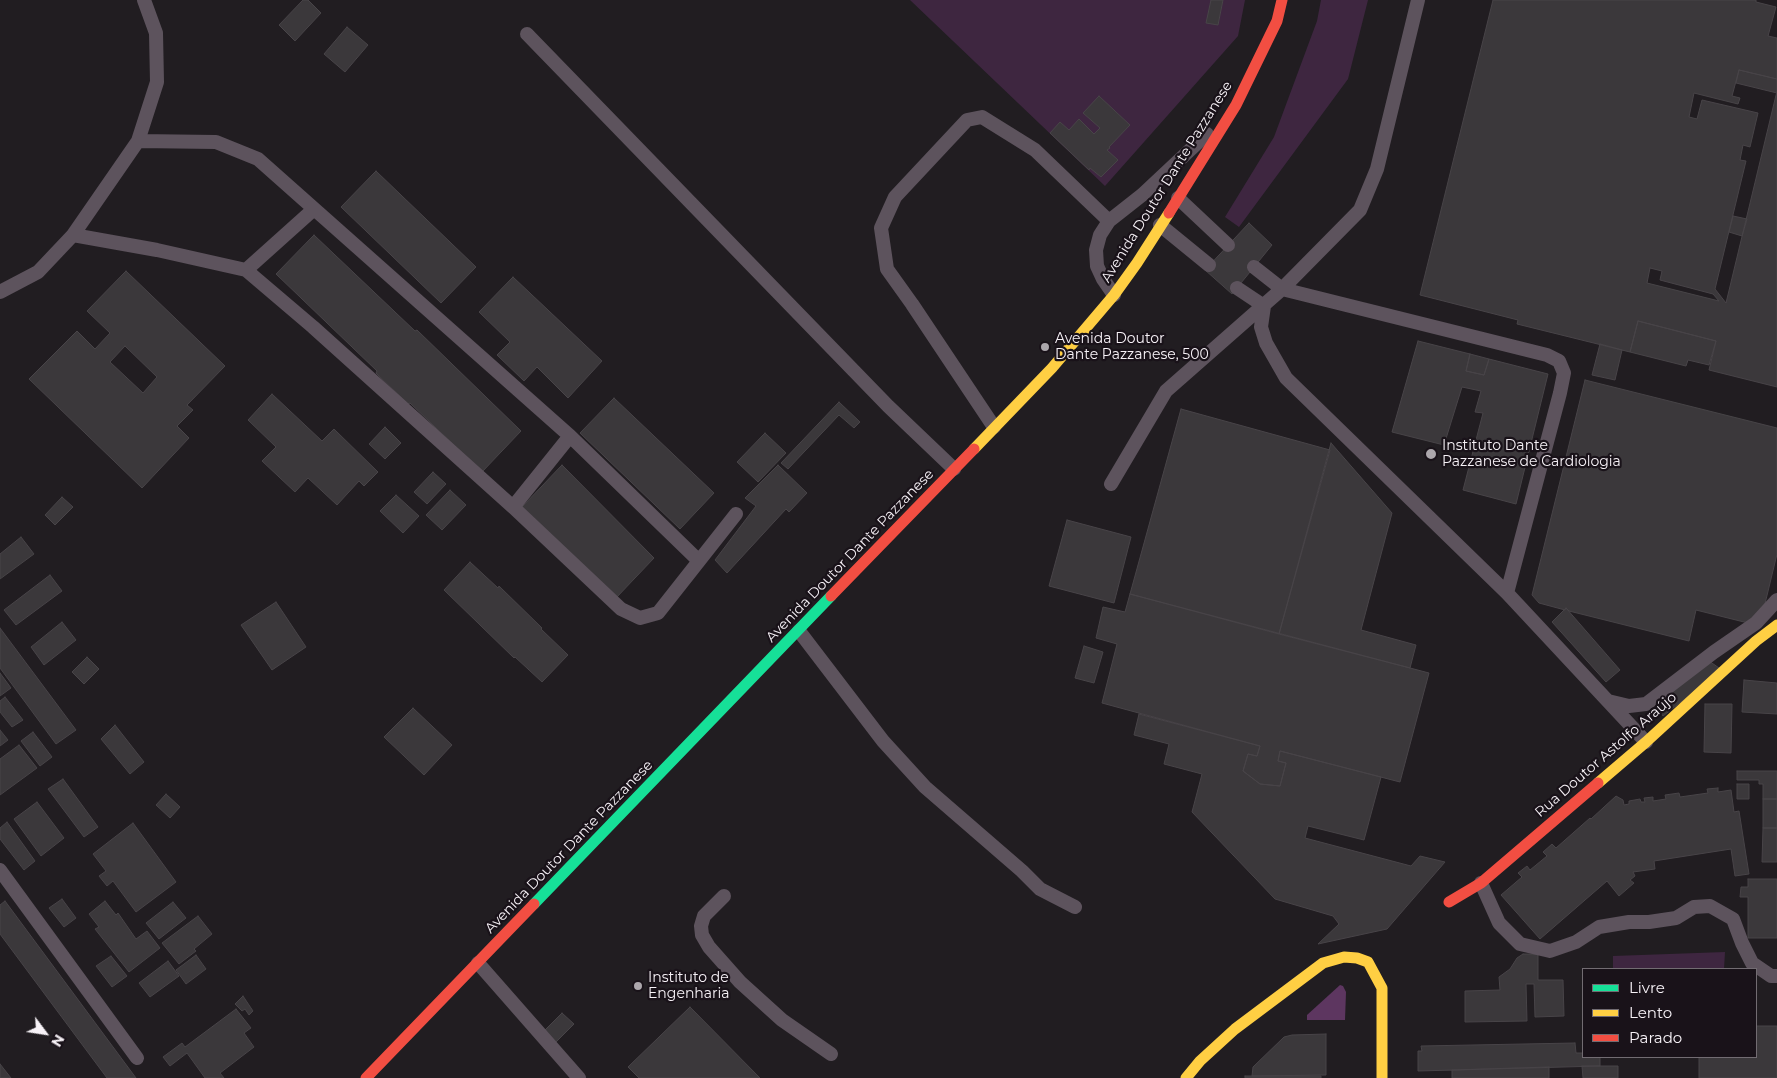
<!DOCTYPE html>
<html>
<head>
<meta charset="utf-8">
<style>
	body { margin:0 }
	#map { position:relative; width:1777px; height:1078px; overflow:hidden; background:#211d21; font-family:Montserrat,sans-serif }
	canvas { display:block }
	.legend { position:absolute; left:1582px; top:968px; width:175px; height:90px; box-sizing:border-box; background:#191219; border:1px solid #726c72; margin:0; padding:6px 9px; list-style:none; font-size:15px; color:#f7f2f7 }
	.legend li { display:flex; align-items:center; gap:10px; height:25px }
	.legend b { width:25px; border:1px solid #726c72 }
	.north { position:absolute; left:20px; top:1008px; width:50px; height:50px; -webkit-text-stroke:4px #191219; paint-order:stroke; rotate:121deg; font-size:14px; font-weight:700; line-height:20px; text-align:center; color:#f7f2f7 }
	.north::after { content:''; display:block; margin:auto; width:18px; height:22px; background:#f7f2f7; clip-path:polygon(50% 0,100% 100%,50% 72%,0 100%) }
</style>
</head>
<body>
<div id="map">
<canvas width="1777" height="1078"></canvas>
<ul class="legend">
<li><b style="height:6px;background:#16e098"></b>Livre</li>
<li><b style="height:6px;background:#ffcf43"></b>Lento</li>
<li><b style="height:6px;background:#f24e42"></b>Parado</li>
</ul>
<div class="north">N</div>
</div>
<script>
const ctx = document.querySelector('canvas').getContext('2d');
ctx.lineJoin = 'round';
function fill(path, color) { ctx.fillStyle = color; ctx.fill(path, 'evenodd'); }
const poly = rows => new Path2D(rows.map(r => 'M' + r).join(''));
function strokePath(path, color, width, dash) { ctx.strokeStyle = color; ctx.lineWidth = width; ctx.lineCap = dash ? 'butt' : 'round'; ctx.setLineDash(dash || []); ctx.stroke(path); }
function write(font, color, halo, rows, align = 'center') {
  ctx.font = font + ' Montserrat,sans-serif'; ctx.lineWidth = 4.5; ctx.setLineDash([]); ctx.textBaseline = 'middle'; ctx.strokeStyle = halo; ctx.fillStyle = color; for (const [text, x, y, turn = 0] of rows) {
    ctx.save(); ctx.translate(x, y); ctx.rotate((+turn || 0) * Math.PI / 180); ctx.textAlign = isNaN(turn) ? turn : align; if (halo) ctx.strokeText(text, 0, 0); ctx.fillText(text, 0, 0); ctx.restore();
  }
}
const green = poly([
	[910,0,1245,0,1238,36,1105,186],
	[1321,0,1368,0,1348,79,1239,227,1225,217,1274,137,1317,21],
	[1725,952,1724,969,1613,969,1613,956]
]);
const water = poly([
	[1340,985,1343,986,1346,992,1345,1020,1307,1020,1307,1015]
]);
const building = poly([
	[303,0,308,0,321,13,295,41,279,25,303,0],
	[1211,0,1223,0,1218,25,1206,23,1211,0],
	[1493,0,1756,0,1756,2,1776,7,1768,36,1777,38,1777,79,1739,70,1732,96,1740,98,1738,104,1694,93,1689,117,1697,119,1702,100,1758,113,1750,147,1743,145,1740,160,1746,161,1715,289,1726,303,1777,91,1777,387,1709,370,1716,341,1638,321,1630,352,1517,324,1518,320,1420,295,1493,0],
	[1650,268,1662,271,1660,280,1713,294,1719,301,1647,283,1650,268],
	[347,27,368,45,345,72,324,54,347,27],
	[1739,70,1777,79,1777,93,1736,83,1739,70],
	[1099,96,1130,125,1109,147,1110,148,1107,150,1118,160,1101,177,1090,168,1089,170,1050,133,1060,122,1069,130,1079,119,1094,134,1100,128,1083,113,1099,96],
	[376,171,476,267,441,303,341,207,376,171],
	[1733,216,1747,219,1742,236,1729,232,1733,216],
	[1249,223,1272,245,1232,294,1205,270,1249,223],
	[314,235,415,331,417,330,521,431,482,472,410,403,408,404,376,373,377,371,276,274,314,235],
	[126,271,225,366,187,405,193,410,177,426,189,438,142,488,29,379,77,331,95,349,110,333,87,311,126,271],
	[125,346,157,377,143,393,110,362,125,346],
	[513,277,602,361,568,398,537,367,524,381,497,355,510,342,479,312,513,277],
	[1638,321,1716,341,1709,365,1688,360,1686,366,1630,352,1638,321],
	[1418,341,1470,354,1466,371,1484,375,1489,359,1548,374,1516,504,1463,490,1483,413,1475,412,1481,391,1462,387,1444,445,1392,432,1418,341],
	[1600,344,1622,350,1615,380,1592,375,1600,344],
	[1470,354,1489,359,1484,375,1466,371,1470,354],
	[1585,380,1777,428,1777,554,1763,612,1748,623,1696,610,1689,641,1569,611,1566,608,1565,610,1539,603,1532,595,1585,380],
	[272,394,322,441,334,429,378,472,364,486,359,481,337,505,308,478,295,492,262,461,276,447,248,420,272,394],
	[614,398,714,493,680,529,580,433,614,398],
	[839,402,860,422,854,428,839,415,788,469,781,463,839,402],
	[1181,409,1330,450,1279,634,1130,594,1181,409],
	[385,427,401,443,385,459,369,444,385,427],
	[765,433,786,453,758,482,737,462,765,433],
	[1331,443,1392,513,1361,630,1416,645,1410,668,1279,634,1331,443],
	[562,465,654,558,616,598,521,508,562,465],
	[778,465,807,493,789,512,786,509,727,573,715,560,756,506,745,498,778,465],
	[433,472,446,484,427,504,414,492,433,472],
	[450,490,466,505,442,530,426,515,450,490],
	[396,495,419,516,403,533,380,511,396,495],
	[62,497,73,507,55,525,45,515,62,497],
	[1067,520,1131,537,1114,603,1049,586,1067,520],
	[21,537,34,554,0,579,0,554,21,537],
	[470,562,498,588,499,586,542,628,541,629,568,655,542,682,515,657,514,658,444,590,470,562],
	[50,575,62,591,16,625,4,610,50,575],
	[1130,594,1429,673,1400,782,1280,751,1278,761,1286,763,1280,786,1260,784,1243,771,1248,754,1257,756,1260,746,1102,703,1117,644,1096,638,1103,607,1125,612,1130,594],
	[276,602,306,647,272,670,241,625,276,602],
	[1566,608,1620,670,1606,682,1552,622,1566,608],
	[62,622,76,640,44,665,31,647,62,622],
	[0,628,76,730,56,744,0,668,0,628],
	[1084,646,1103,652,1094,683,1075,678,1084,646],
	[87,657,99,669,84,684,72,672,87,657],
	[1709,661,1722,670,1663,716,1655,706,1658,704,1657,702,1709,661],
	[0,673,11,688,0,696,0,673],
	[1744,680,1777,683,1777,714,1742,712,1744,680],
	[5,697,23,720,12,727,0,712,0,701,5,697],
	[1705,704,1732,704,1731,753,1704,752,1705,704],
	[413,708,452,745,424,775,384,737,413,708],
	[1139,714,1260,746,1257,756,1248,754,1243,771,1260,784,1280,786,1286,763,1278,761,1280,751,1381,777,1364,840,1308,826,1305,838,1411,866,1420,856,1445,862,1387,929,1318,944,1339,924,1333,916,1275,899,1192,812,1202,774,1164,764,1169,744,1134,735,1139,714],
	[115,725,144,762,130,774,101,739,115,725],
	[0,730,8,740,0,746,0,730],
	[33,732,52,757,40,766,21,741,33,732],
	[19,745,37,768,0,795,0,759,19,745],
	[1737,771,1777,771,1777,799,1763,799,1763,784,1759,784,1759,780,1737,780,1737,771],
	[63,779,98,827,84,837,48,789,63,779],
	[1737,784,1749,784,1749,799,1737,799,1737,784],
	[1718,788,1718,792,1731,790,1734,812,1739,811,1749,874,1735,876,1731,849,1654,861,1655,869,1633,872,1635,876,1630,880,1634,883,1619,896,1607,881,1540,939,1501,895,1522,877,1518,873,1527,866,1530,870,1547,856,1543,852,1552,844,1556,848,1590,818,1591,819,1616,796,1623,800,1624,805,1629,804,1629,801,1640,799,1641,802,1645,802,1644,798,1653,797,1653,801,1666,799,1665,795,1679,793,1680,797,1708,793,1707,789,1718,788],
	[166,794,180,807,170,818,156,805,166,794],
	[1763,799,1777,799,1777,828,1763,828,1763,799],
	[37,802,64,838,41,856,14,819,37,802],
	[7,822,35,861,24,870,0,839,0,828,7,822],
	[133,823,176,882,136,912,113,881,107,886,99,876,106,871,93,854,133,823],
	[1763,828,1777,828,1777,862,1762,862,1763,828],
	[1748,879,1777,879,1777,938,1748,938,1748,897,1740,897,1741,887,1748,887,1748,879],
	[62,899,76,918,64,927,49,908,62,899],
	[5,901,136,1078,107,1078,0,934,0,905,5,901],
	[105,901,116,915,118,913,136,939,147,931,160,948,129,972,95,929,99,927,89,914,105,901],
	[173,902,186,918,159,939,146,923,173,902],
	[198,916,212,934,194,949,196,951,179,964,162,943,198,916],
	[1523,954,1538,954,1538,980,1563,980,1564,1016,1535,1017,1534,984,1526,984,1527,1021,1465,1022,1465,991,1500,990,1499,977,1510,969,1517,958,1523,954],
	[196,955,206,969,186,984,176,970,196,955],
	[111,956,127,976,112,987,96,966,111,956],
	[168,961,179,976,150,997,139,983,168,961],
	[243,996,253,1011,249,1015,245,1009,242,1011,235,1004,243,996],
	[690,1007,760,1078,639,1078,628,1067,690,1007],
	[236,1009,251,1028,244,1033,254,1047,220,1073,224,1078,205,1078,187,1053,170,1066,163,1057,182,1043,185,1047,236,1009],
	[562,1013,574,1024,555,1043,543,1032,562,1013],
	[1756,1026,1777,1026,1777,1078,1699,1078,1699,1057,1756,1057,1756,1026],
	[1326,1034,1326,1075,1252,1076,1253,1067,1284,1037,1292,1035,1326,1034],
	[1575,1043,1576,1053,1583,1053,1583,1057,1600,1057,1600,1066,1418,1071,1418,1051,1422,1051,1421,1046,1575,1043],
	[0,1064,11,1078,0,1078,0,1064],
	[1582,1066,1618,1066,1618,1078,1583,1078,1582,1066],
	[1549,1067,1549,1078,1452,1078,1452,1070,1549,1067],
	[1245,1076,1321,1076,1321,1078,1245,1078,1245,1076]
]);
const lane = poly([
	[527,34,888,406,954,469],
	[138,141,216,142,258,159,570,436,699,561],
	[1178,198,1228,245],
	[1160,225,1209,265],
	[73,235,157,250,246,270,313,327,513,507,621,609,640,618,658,613,736,514],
	[1254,267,1282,289,1547,355,1559,361,1564,373,1560,393,1507,593],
	[246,270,314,209],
	[1237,288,1264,306,1261,327,1266,343,1286,378,1507,593,1646,742],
	[0,292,38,272,73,235,138,141,157,82,156,33,144,0],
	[1114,295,1103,279,1097,266,1096,250,1100,235,1109,221,1142,195,1207,134],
	[994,427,912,304,887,269,881,228,895,197,967,120,982,117,1035,150,1109,221],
	[1111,484,1166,391,1282,289,1360,210,1377,169,1418,0],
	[513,507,570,436],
	[799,631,883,741,925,787,1022,871,1040,889,1075,907],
	[1608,701,1629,706,1646,704,1714,652,1756,623,1777,600],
	[0,870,137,1058],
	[1481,883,1499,923,1520,944,1550,951,1576,942,1599,927,1629,922,1649,922,1676,918,1694,907,1710,906,1733,919,1742,943,1752,963,1771,976,1777,976],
	[724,896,704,916,701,926,702,935,709,947,740,982,782,1020,831,1054],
	[478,963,579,1078]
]);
const fast = poly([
	[534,904,831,596]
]);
const slow = poly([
	[974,449,1052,368,1114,295,1137,263,1169,213],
	[1598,783,1646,742,1756,641,1777,625],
	[1186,1078,1200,1061,1235,1029,1323,963,1344,957,1357,958,1368,962,1382,988,1382,1078]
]);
const jam = poly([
	[1169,213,1236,105,1277,21,1282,0],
	[831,596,974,449],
	[1449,902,1481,883,1598,783],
	[366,1078,534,904]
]);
const markers = [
	[1045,347,5,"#aca7ac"],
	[1431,454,6,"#aca7ac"],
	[638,986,5,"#aca7ac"]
];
const streetNames = [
	["Avenida Doutor Dante Pazzanese",1167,182,-58],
	["Avenida Doutor Dante Pazzanese",850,556,-46],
	["Rua Doutor Astolfo Araújo",1606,755,-41],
	["Avenida Doutor Dante Pazzanese",569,847,-46]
];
const poiNames = [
	["Avenida Doutor",1055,339],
	["Dante Pazzanese, 500",1055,355],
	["Instituto Dante",1442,446],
	["Pazzanese de Cardiologia",1442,462],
	["Instituto de",648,978],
	["Engenharia",648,994]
];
fill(green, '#3e2640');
fill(water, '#5d3660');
fill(building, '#3b383b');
strokePath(building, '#484448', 1);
strokePath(lane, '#5d535d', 14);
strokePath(fast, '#16e098', 11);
strokePath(slow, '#ffcf43', 11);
strokePath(jam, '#f24e42', 11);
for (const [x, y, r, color] of markers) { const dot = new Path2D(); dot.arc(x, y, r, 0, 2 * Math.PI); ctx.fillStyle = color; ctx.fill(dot); strokePath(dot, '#191219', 2); }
write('14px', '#f7f2f7', '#191219', streetNames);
write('14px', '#f7f2f7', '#191219', poiNames, 'left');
</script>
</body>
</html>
